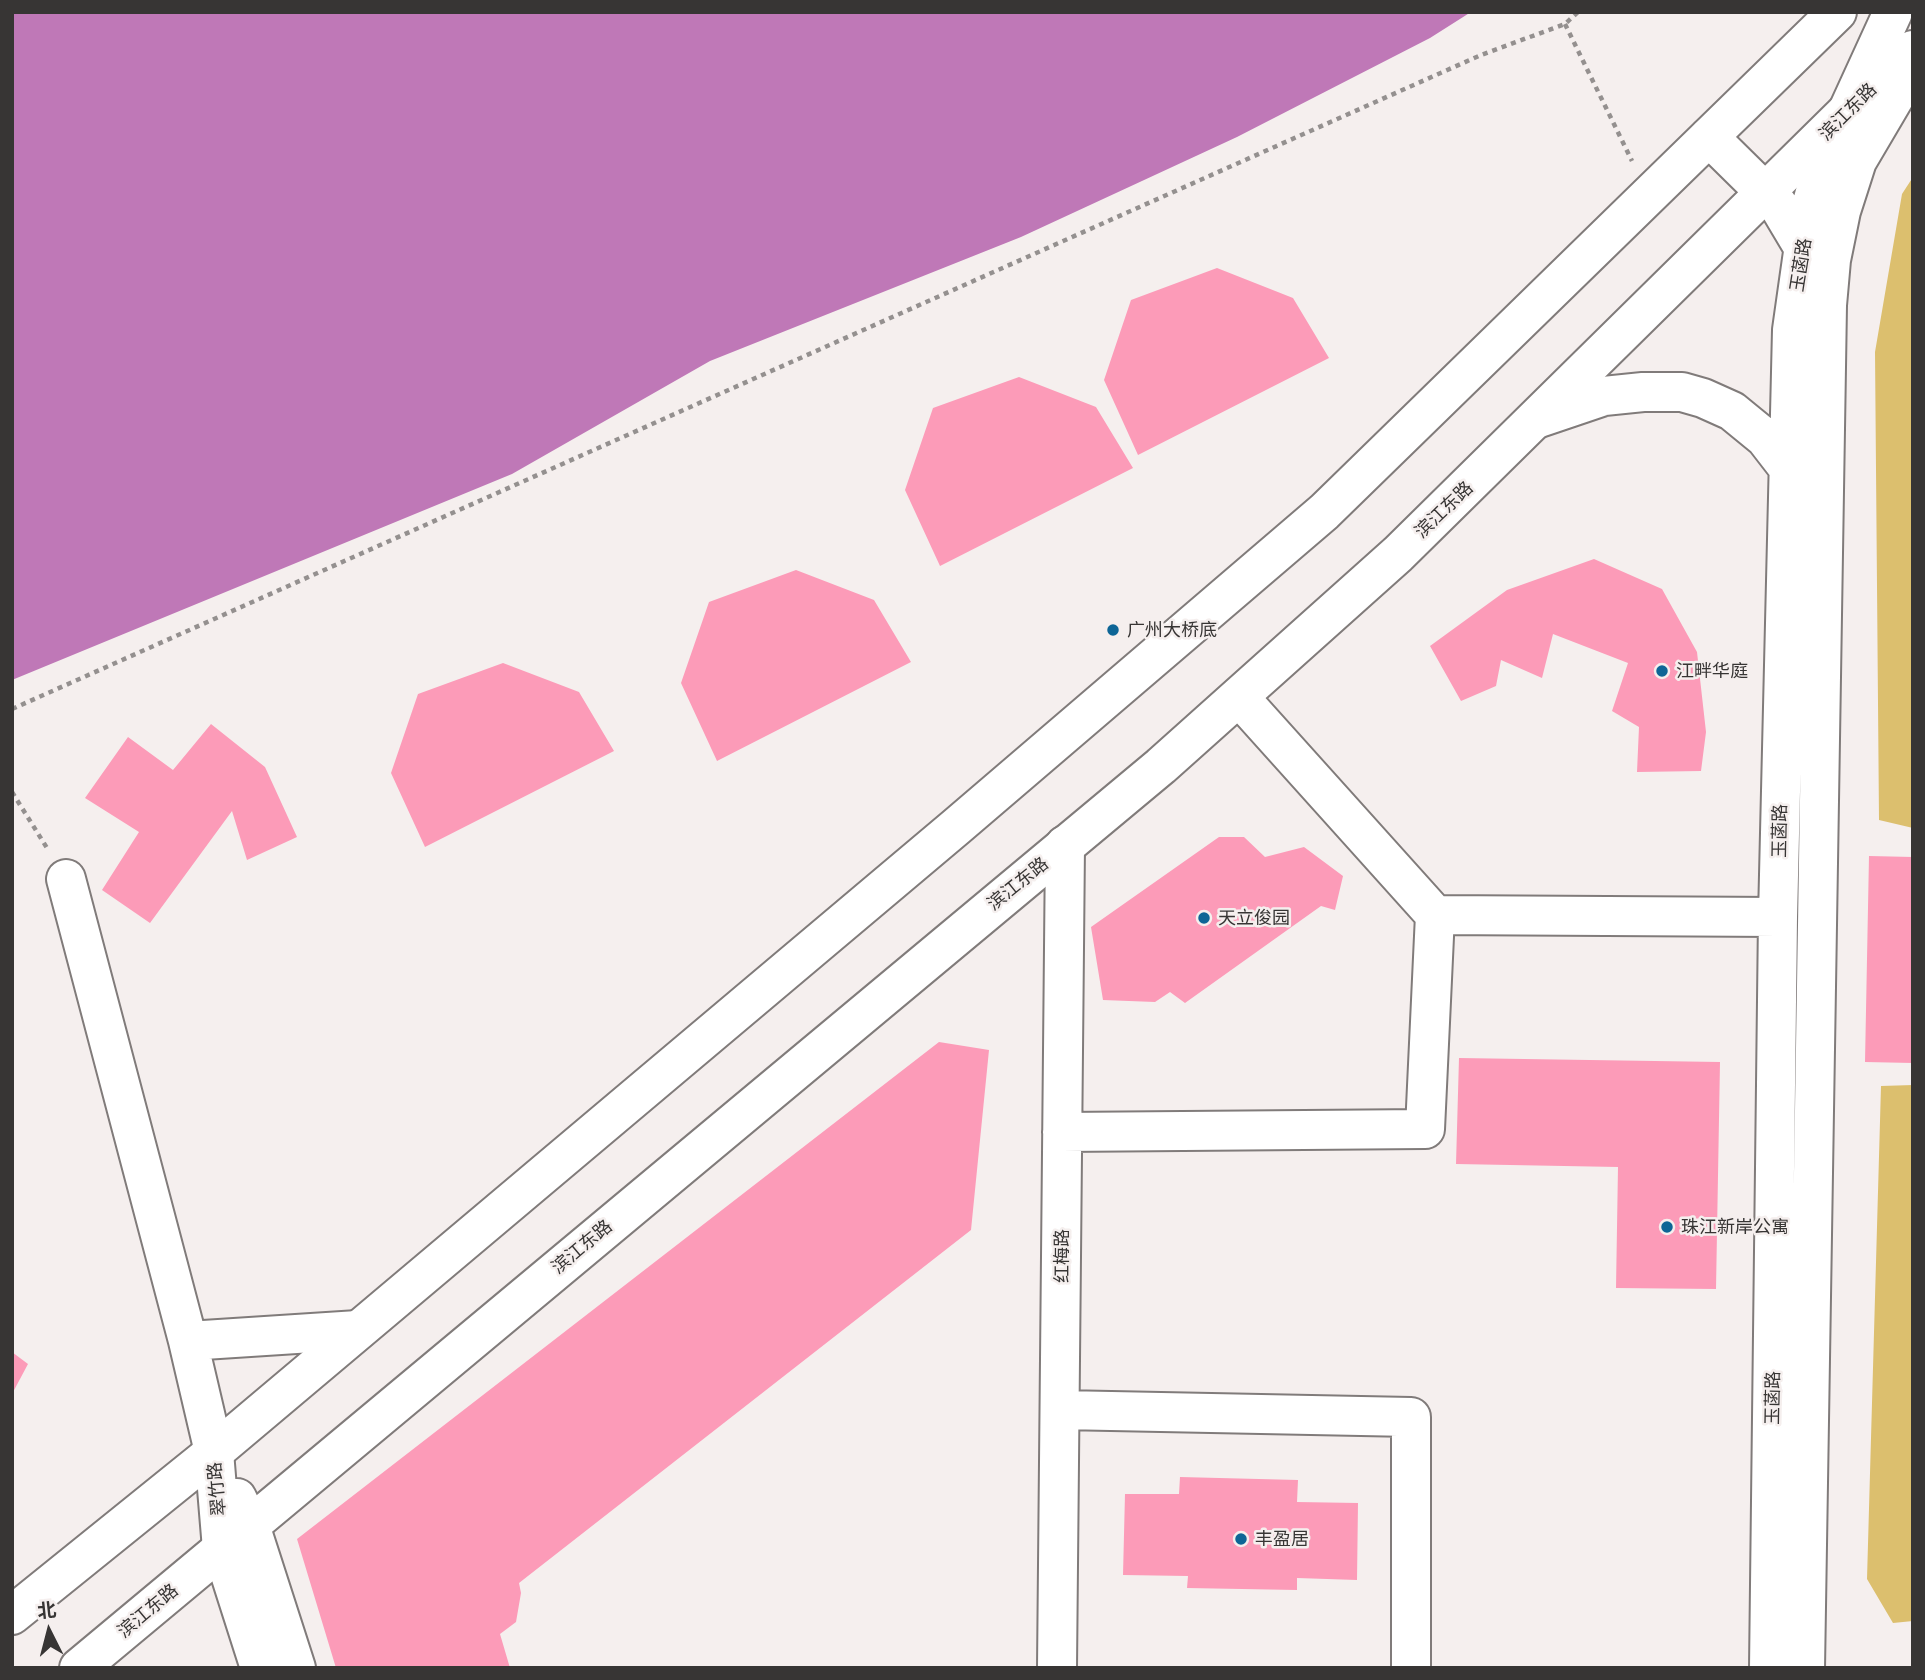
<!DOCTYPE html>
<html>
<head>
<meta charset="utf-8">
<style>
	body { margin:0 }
	#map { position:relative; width:1925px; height:1680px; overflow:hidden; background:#f5efee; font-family:"Asap Condensed","Noto Sans SC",sans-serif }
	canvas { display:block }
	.frame { position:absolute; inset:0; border:14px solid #373534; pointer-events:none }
	.north { position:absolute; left:14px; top:1596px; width:70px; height:70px; -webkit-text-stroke:5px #f5efee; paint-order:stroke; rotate:354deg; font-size:19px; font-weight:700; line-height:28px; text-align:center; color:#373534 }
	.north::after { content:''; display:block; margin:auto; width:24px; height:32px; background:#373534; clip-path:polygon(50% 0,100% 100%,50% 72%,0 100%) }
</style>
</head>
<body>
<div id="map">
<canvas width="1925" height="1680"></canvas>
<div class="frame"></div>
<div class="north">北</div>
</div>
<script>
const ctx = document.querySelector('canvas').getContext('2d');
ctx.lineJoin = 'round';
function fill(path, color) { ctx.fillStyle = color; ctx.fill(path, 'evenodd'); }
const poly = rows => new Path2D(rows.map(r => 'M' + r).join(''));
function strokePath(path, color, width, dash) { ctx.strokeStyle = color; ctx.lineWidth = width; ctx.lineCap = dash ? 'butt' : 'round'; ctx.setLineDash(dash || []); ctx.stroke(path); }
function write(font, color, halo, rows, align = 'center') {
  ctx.font = font + ' "Asap Condensed","Noto Sans SC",sans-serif'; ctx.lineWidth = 5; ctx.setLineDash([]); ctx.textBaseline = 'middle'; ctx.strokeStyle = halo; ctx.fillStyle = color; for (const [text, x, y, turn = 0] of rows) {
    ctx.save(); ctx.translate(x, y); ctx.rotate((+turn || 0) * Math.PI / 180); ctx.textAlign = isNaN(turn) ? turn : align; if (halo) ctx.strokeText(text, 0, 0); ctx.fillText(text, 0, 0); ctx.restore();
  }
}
const green = poly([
	[1913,177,1913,828,1879,820,1875,352,1902,194],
	[1913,1085,1913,1621,1893,1623,1867,1579,1881,1086]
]);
const water = poly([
	[12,12,1471,12,1430,38,1237,137,1021,237,710,361,512,474,12,680]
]);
const building = poly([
	[1217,268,1293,298,1329,358,1138,455,1104,380,1131,300],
	[1019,377,1096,407,1133,468,940,566,905,490,933,408],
	[1594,559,1662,589,1697,652,1706,732,1701,771,1637,772,1639,727,1612,711,1628,663,1553,634,1542,678,1501,660,1496,686,1461,701,1430,646,1507,590],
	[796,570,874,600,911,662,717,761,681,683,709,602],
	[503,663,579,692,614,751,425,847,391,773,418,694],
	[211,724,265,767,297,837,247,860,232,811,150,923,102,890,139,832,85,798,128,737,173,770],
	[1219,837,1244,837,1265,857,1304,847,1343,876,1335,910,1321,906,1185,1003,1170,992,1155,1002,1103,1000,1091,927],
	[1869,856,1913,857,1913,1063,1865,1062],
	[939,1042,989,1050,971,1230,519,1583,521,1593,516,1622,500,1634,510,1668,336,1668,297,1539],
	[1459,1058,1720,1062,1716,1289,1616,1288,1618,1167,1456,1164],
	[12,1352,28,1364,12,1394],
	[1180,1477,1298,1480,1297,1502,1358,1503,1357,1580,1297,1578,1297,1590,1187,1588,1188,1576,1123,1575,1125,1494,1179,1494]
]);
const path = poly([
	[1565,24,1632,161],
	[12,709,1481,55,1565,24,1578,12],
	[12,792,47,848]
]);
const minor = poly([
	[1709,137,1778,205,1809,257],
	[1536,419,1604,396,1643,392,1682,392,1703,398,1732,411,1765,438,1789,469],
	[1239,697,1435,915,1778,917],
	[66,879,188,1341,358,1330],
	[1062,1132,1425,1129,1435,915],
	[188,1341,214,1452,222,1549,260,1668],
	[1061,1410,1411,1417,1411,1668],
	[237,1498,250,1525,296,1668],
	[1057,1668,1065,845],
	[1769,1668,1778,917,1792,330,1808,217,1822,167,1893,12],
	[1805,1668,1827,305,1831,260,1841,211,1857,161,1913,66]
]);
const major = poly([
	[12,1615,214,1452,956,827,1324,512,1837,12],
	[79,1668,1161,766,1398,554,1872,87,1913,50]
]);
const markers = [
	[1113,630,7,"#0d6596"],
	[1662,671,7,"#0d6596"],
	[1204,918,7,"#0d6596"],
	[1667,1227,7,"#0d6596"],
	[1241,1539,7,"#0d6596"]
];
const streetNames = [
	["滨江东路",1848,112,-45],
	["玉菡路",1801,265,-81],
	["滨江东路",1444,510,-44],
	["玉菡路",1780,831,-89],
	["滨江东路",1018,884,-39],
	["滨江东路",582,1247,-40],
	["红梅路",1062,1256,-90],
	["玉菡路",1773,1398,-89],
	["翠竹路",217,1489,-95],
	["滨江东路",148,1611,-40]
];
const poiNames = [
	["广州大桥底",1127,630],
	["江畔华庭",1676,671],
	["天立俊园",1218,918],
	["珠江新岸公寓",1681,1227],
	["丰盈居",1255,1539]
];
fill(green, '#dcbf6e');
fill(water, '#bf78b7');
fill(building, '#fc9bb8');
strokePath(minor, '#807b7a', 42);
strokePath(major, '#807b7a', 42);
strokePath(path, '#94908f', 4.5, [5, 5]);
strokePath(minor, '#fff', 38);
strokePath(major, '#fff', 38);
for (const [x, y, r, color] of markers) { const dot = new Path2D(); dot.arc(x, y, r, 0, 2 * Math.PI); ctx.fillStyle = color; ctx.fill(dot); strokePath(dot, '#f5efee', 2.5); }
write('18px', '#373534', '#f5efee', streetNames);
write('18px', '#373534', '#f5efee', poiNames, 'left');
</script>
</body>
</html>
